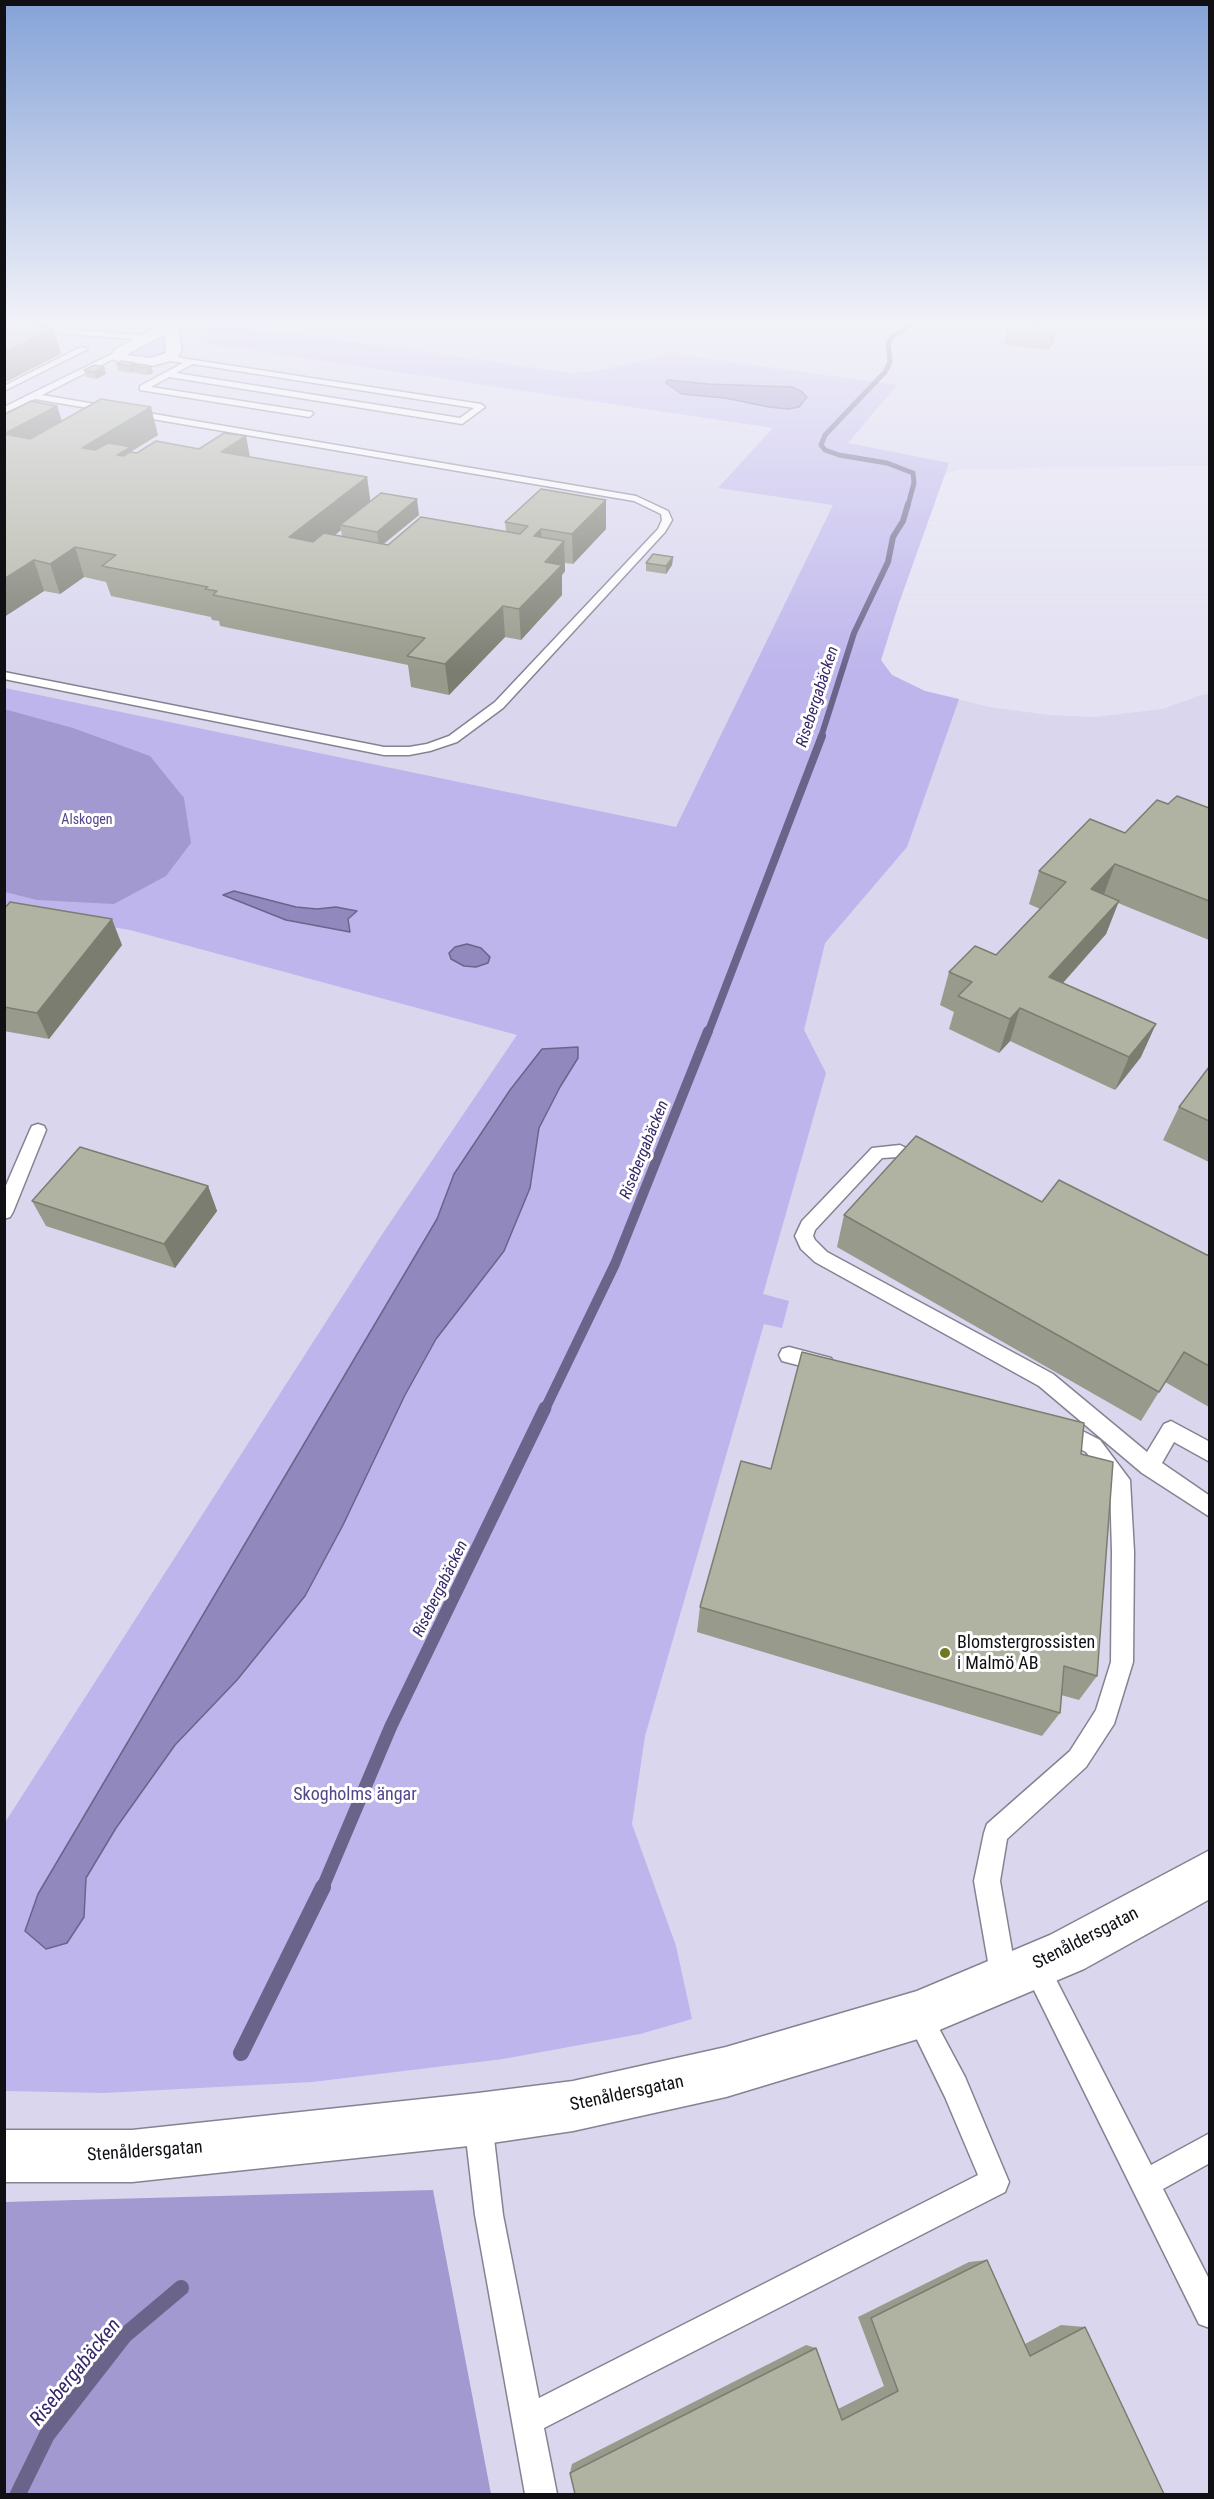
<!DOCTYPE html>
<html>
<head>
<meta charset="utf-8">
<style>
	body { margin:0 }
	#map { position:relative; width:1214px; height:2499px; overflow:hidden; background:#e3e1f2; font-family:"Roboto Condensed",sans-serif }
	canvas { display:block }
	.frame { position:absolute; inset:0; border:6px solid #0f0f14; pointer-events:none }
</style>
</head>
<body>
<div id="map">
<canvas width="1214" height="2499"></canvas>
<div class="frame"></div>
</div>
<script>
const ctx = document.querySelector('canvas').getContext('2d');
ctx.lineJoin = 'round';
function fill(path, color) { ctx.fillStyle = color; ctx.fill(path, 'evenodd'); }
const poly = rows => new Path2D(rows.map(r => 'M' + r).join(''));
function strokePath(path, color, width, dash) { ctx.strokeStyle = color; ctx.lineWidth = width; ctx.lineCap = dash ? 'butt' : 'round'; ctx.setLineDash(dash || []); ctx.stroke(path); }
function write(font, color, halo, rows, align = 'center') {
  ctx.font = font + ' "Roboto Condensed",sans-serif'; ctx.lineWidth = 6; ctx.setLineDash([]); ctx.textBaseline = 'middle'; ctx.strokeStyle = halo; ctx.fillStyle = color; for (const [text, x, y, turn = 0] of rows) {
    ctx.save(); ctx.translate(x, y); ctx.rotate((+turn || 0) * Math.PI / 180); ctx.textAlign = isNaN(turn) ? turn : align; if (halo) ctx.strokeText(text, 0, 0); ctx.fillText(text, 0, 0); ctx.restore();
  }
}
const built = poly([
	[5,322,1209,322,1209,466,960,469,947,473,942,481,899,603,881,660,892,675,925,691,989,707,1049,715,1095,717,1163,709,1201,695,1209,694,1209,2494,5,2494]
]);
const green = poly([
	[217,323,573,373,596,371,657,357,668,353,897,385,848,443,949,463,899,603,881,660,892,675,925,691,959,699,907,847,825,943,804,1030,826,1073,763,1294,789,1301,782,1328,764,1324,645,1736,632,1824,676,1946,692,2019,640,2034,503,2059,312,2082,104,2093,5,2091,4,1824,383,1233,517,1035,130,930,5,909,5,688,676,827,833,505,718,488,773,428,209,344,201,331],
	[162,336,167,351,165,354,145,357,132,354]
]);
const forest = poly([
	[4,709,73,728,150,756,184,798,191,843,166,876,114,904,37,900,5,892],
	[433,2190,491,2494,5,2494,5,2202]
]);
const water = poly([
	[668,380,708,384,792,387,801,391,807,397,799,407,788,409,769,407,725,398,682,394,666,383,668,380],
	[234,891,296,907,317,909,336,907,357,911,348,919,350,932,286,920,223,895,234,891],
	[467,944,481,948,490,957,488,963,476,967,464,966,451,959,449,953,455,947,467,944],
	[578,1047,578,1058,560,1087,539,1128,530,1188,504,1251,436,1339,405,1395,343,1525,305,1596,237,1680,175,1745,116,1828,86,1878,84,1917,67,1943,46,1949,25,1931,38,1894,437,1219,454,1174,510,1090,542,1049,578,1047]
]);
const streamFar5 = poly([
	[908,505,914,483,913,473,887,463,839,455,825,450,821,445,825,435,885,372,890,362,888,343,892,337,915,322]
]);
const streamFar4 = poly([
	[821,737,854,633,888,562,893,537,903,521,908,504]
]);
const streamFar3 = poly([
	[708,1033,822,736]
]);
const streamFar2 = poly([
	[545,1409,615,1264,708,1031]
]);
const streamFar1 = poly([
	[322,1889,391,1726,545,1408]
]);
const stream = poly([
	[241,2053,323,1887],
	[18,2494,47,2435,124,2336,181,2288]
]);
const service = poly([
	[4,323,148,336,152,338,148,340,41,332,4,327,4,323],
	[81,347,88,349,4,391,4,386,81,347],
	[122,349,126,351,125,353,42,395,636,496,668,511,672,520,665,532,503,708,457,742,430,751,409,755,384,755,4,679,4,672,384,747,409,747,427,744,449,736,495,702,658,529,662,520,661,514,634,501,35,399,4,413,4,407,122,349],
	[168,356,481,404,485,407,462,424,169,377,151,387,312,412,313,414,309,417,140,390,140,386,183,363,165,360,164,358,168,356],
	[193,364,474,408,460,418,176,373,193,364],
	[38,1124,44,1126,46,1130,13,1212,10,1217,4,1219,4,1190,30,1130,32,1126,38,1124],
	[900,1145,929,1159,932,1163,929,1167,923,1169,917,1167,898,1157,882,1158,815,1230,813,1236,815,1240,827,1252,1053,1374,1147,1452,1164,1424,1171,1421,1210,1442,1210,1462,1174,1442,1162,1463,1210,1496,1210,1517,1142,1473,1039,1386,815,1262,801,1249,795,1236,802,1221,872,1148,900,1145],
	[789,1347,831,1358,834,1364,831,1370,824,1372,782,1361,779,1355,782,1349,789,1347],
	[1061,1420,1100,1440,1130,1480,1134,1552,1133,1662,1114,1724,1086,1767,1007,1839,1000,1881,1017,1979,1013,1988,1004,1992,995,1988,991,1979,974,1881,984,1833,987,1824,1070,1751,1096,1710,1111,1662,1112,1552,1110,1483,1086,1452,1054,1435,1051,1429,1054,1423,1061,1420],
	[1035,1952,1044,1956,1151,2165,1210,2133,1210,2163,1163,2189,1210,2281,1210,2328,1199,2324,1026,1974,1022,1965,1026,1956,1035,1952],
	[918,2002,927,2006,965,2077,1009,2182,1005,2192,544,2428,557,2494,525,2494,475,2215,464,2121,468,2111,478,2107,488,2111,492,2121,503,2215,539,2398,978,2175,945,2097,905,2015,909,2006,918,2002]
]);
const minor = poly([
	[167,322,185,322,178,327,182,350,177,359,152,366,132,365,114,360,112,357,111,354,117,348,167,322],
	[165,334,166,353,151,358,126,355,165,334],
	[1210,1850,1210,1899,1084,1969,918,2039,726,2097,573,2131,478,2145,132,2182,4,2182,4,2130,132,2130,478,2093,573,2081,726,2047,917,1991,1050,1935,1210,1850]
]);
const wall = poly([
	[1043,322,1113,322,1081,326,1046,324],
	[1057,328,1054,341,1049,350,1004,345,1007,331],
	[117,364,151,366,153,373,148,375,135,373,135,371,132,373,118,371],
	[104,367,106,374,96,379,86,377,84,370],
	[57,406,62,421,158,435,132,451,132,453,137,453,199,449,246,436,250,457,367,477,370,502,419,515,384,544,388,545,506,531,505,522,606,529,573,564,565,563,565,571,562,575,562,595,521,640,505,637,449,695,411,687,408,665,220,626,219,621,212,620,211,617,111,596,106,582,84,577,60,594,44,591,4,617],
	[341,530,342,536,335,535],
	[673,557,672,565,666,574,646,571,646,563],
	[1168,804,1209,808,1209,940,1118,903,1106,934,1063,983,1141,1057,1115,1090,1010,1041,999,1053,949,1029,954,1012,940,1005,949,972,996,955,1040,909,1029,904,1039,871,1125,833],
	[4,909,122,945,49,1039,4,1031],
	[1209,1067,1209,1162,1163,1140,1179,1107],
	[208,1186,217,1211,175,1268,46,1226,32,1201],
	[1042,1202,1209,1256,1209,1407,1165,1382,1141,1421,837,1247,844,1215],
	[1081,1454,1097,1676,1079,1700,1061,1695,1060,1713,1042,1736,697,1632,700,1607,771,1469],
	[987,2260,1025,2344,1061,2325,1085,2327,1164,2494,570,2473,572,2464,806,2345,816,2348,838,2409,884,2386,858,2317,969,2262]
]);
const shadedWall = poly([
	[1081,322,1113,322,1081,326],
	[1057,328,1054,341,1049,350,1052,336],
	[54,329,61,354,4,383,4,352],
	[135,363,136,367,133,366,135,371,132,373,130,366],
	[151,366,153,373,148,375,147,368],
	[104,367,106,374,96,379,94,372],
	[57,406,65,433,13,462,4,434],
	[151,407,158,435,132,451,138,475,82,448],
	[246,436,251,465,221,452],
	[367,477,371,506,340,525,341,530,294,567,289,537],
	[417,499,419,515,379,547,377,532],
	[606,500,606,529,573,564,572,534],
	[541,529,542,558,534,536],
	[564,541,565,571,562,575,562,595,521,640,519,609,545,562],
	[75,547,84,577,60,594,50,564],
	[673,557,672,565,666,574,666,566],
	[34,560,44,591,4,617,4,579],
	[503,606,505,637,449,695,445,664],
	[1115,864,1103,897,1091,889],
	[1119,901,1106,934,1038,1011,1049,977],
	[112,919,122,945,49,1039,37,1013],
	[1020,1008,1010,1041,999,1053,1010,1019],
	[1156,1024,1141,1057,1115,1090,1129,1057],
	[208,1186,217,1211,175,1268,164,1244]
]);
const building = poly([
	[19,323,54,329,4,352,4,330,19,323],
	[1012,323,1057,328,1052,336,1007,331,1012,323],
	[122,361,135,363,130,366,117,364,122,361],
	[138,364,151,366,147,368,133,366,138,364],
	[94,365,104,367,94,372,84,370,94,365],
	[101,399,151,407,82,448,95,450,108,443,131,447,117,455,124,456,130,452,137,453,156,441,199,449,224,433,246,436,221,452,367,477,289,537,313,542,324,533,388,545,421,517,520,534,528,526,505,522,541,489,606,500,572,534,541,529,534,536,564,541,545,562,562,565,519,609,503,606,445,664,407,656,425,638,213,595,217,591,205,589,208,587,102,566,116,555,75,547,50,564,34,560,4,579,4,434,30,439,101,399],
	[31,401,57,406,4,434,4,415,31,401],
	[381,493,417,499,377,532,340,525,381,493],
	[653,554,673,557,666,566,646,563,653,554],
	[1177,796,1209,808,1209,901,1115,864,1091,889,1119,901,1049,977,1156,1024,1129,1057,1020,1008,1010,1019,958,996,972,982,949,972,975,946,996,955,1066,882,1039,871,1090,819,1125,833,1157,800,1168,804,1177,796],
	[10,902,112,919,37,1013,4,1007,4,909,10,902],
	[1209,1067,1209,1121,1179,1107,1209,1067],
	[916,1136,1042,1202,1059,1180,1209,1256,1209,1366,1184,1352,1159,1392,844,1215,916,1136],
	[80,1147,208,1186,164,1244,32,1201,80,1147],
	[802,1352,1084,1423,1081,1454,1113,1462,1097,1676,1064,1666,1060,1713,700,1607,741,1461,771,1469,802,1352],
	[987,2260,1030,2356,1085,2327,1164,2494,575,2494,570,2473,816,2348,842,2420,898,2391,871,2318,987,2260]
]);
const markers = [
	[945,1653,6,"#727821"]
];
const farParknames = [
	["Alskogen",87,820]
];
const waterNames = [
	["Risebergabäcken",818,697,-72],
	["Risebergabäcken",645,1150,-68],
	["Risebergabäcken",441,1589,-64]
];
const nearPoinames = [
	["Blomstergrossisten",957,1643],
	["i Malmö AB",957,1664]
];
const nearParknames = [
	["Skogholms ängar",355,1795]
];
const nearStreetnames = [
	["Stenåldersgatan",1086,1939,-27],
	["Stenåldersgatan",627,2094,-12],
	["Stenåldersgatan",145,2152,-4]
];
const nearWaternames = [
	["Risebergabäcken",76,2373,-51]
];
fill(built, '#d9d6ee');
fill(green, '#bdb5ec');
fill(forest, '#a299d0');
fill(water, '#9188bd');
strokePath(water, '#6a648a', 1.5);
strokePath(streamFar5, '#6a648a', 5);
strokePath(streamFar4, '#6a648a', 6);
strokePath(streamFar3, '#6a648a', 8);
strokePath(streamFar2, '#6a648a', 10);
strokePath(streamFar1, '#6a648a', 13);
strokePath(stream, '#6a648a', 16);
strokePath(service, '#858392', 3);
strokePath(minor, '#858392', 3);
fill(service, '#fff');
fill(minor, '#fff');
fill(wall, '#989a8b');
fill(shadedWall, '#7c7d71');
fill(building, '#b1b3a2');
strokePath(building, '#7c7d71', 1.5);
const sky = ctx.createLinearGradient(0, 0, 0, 672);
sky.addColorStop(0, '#85a2d7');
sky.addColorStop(0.48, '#f2f2f9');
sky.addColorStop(1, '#f2f2f900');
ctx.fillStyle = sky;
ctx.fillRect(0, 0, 1214, 672);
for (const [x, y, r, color] of markers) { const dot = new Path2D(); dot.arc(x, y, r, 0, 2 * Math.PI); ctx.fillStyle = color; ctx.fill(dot); strokePath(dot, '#fff', 2); }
write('14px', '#554589', '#fff', farParknames);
write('italic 16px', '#382768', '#fff', waterNames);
write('18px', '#0f0f14', '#fff', nearPoinames, 'left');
write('18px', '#554589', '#fff', nearParknames);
write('18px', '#0f0f14', '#fff', nearStreetnames);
write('italic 20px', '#382768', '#fff', nearWaternames);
</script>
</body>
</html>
